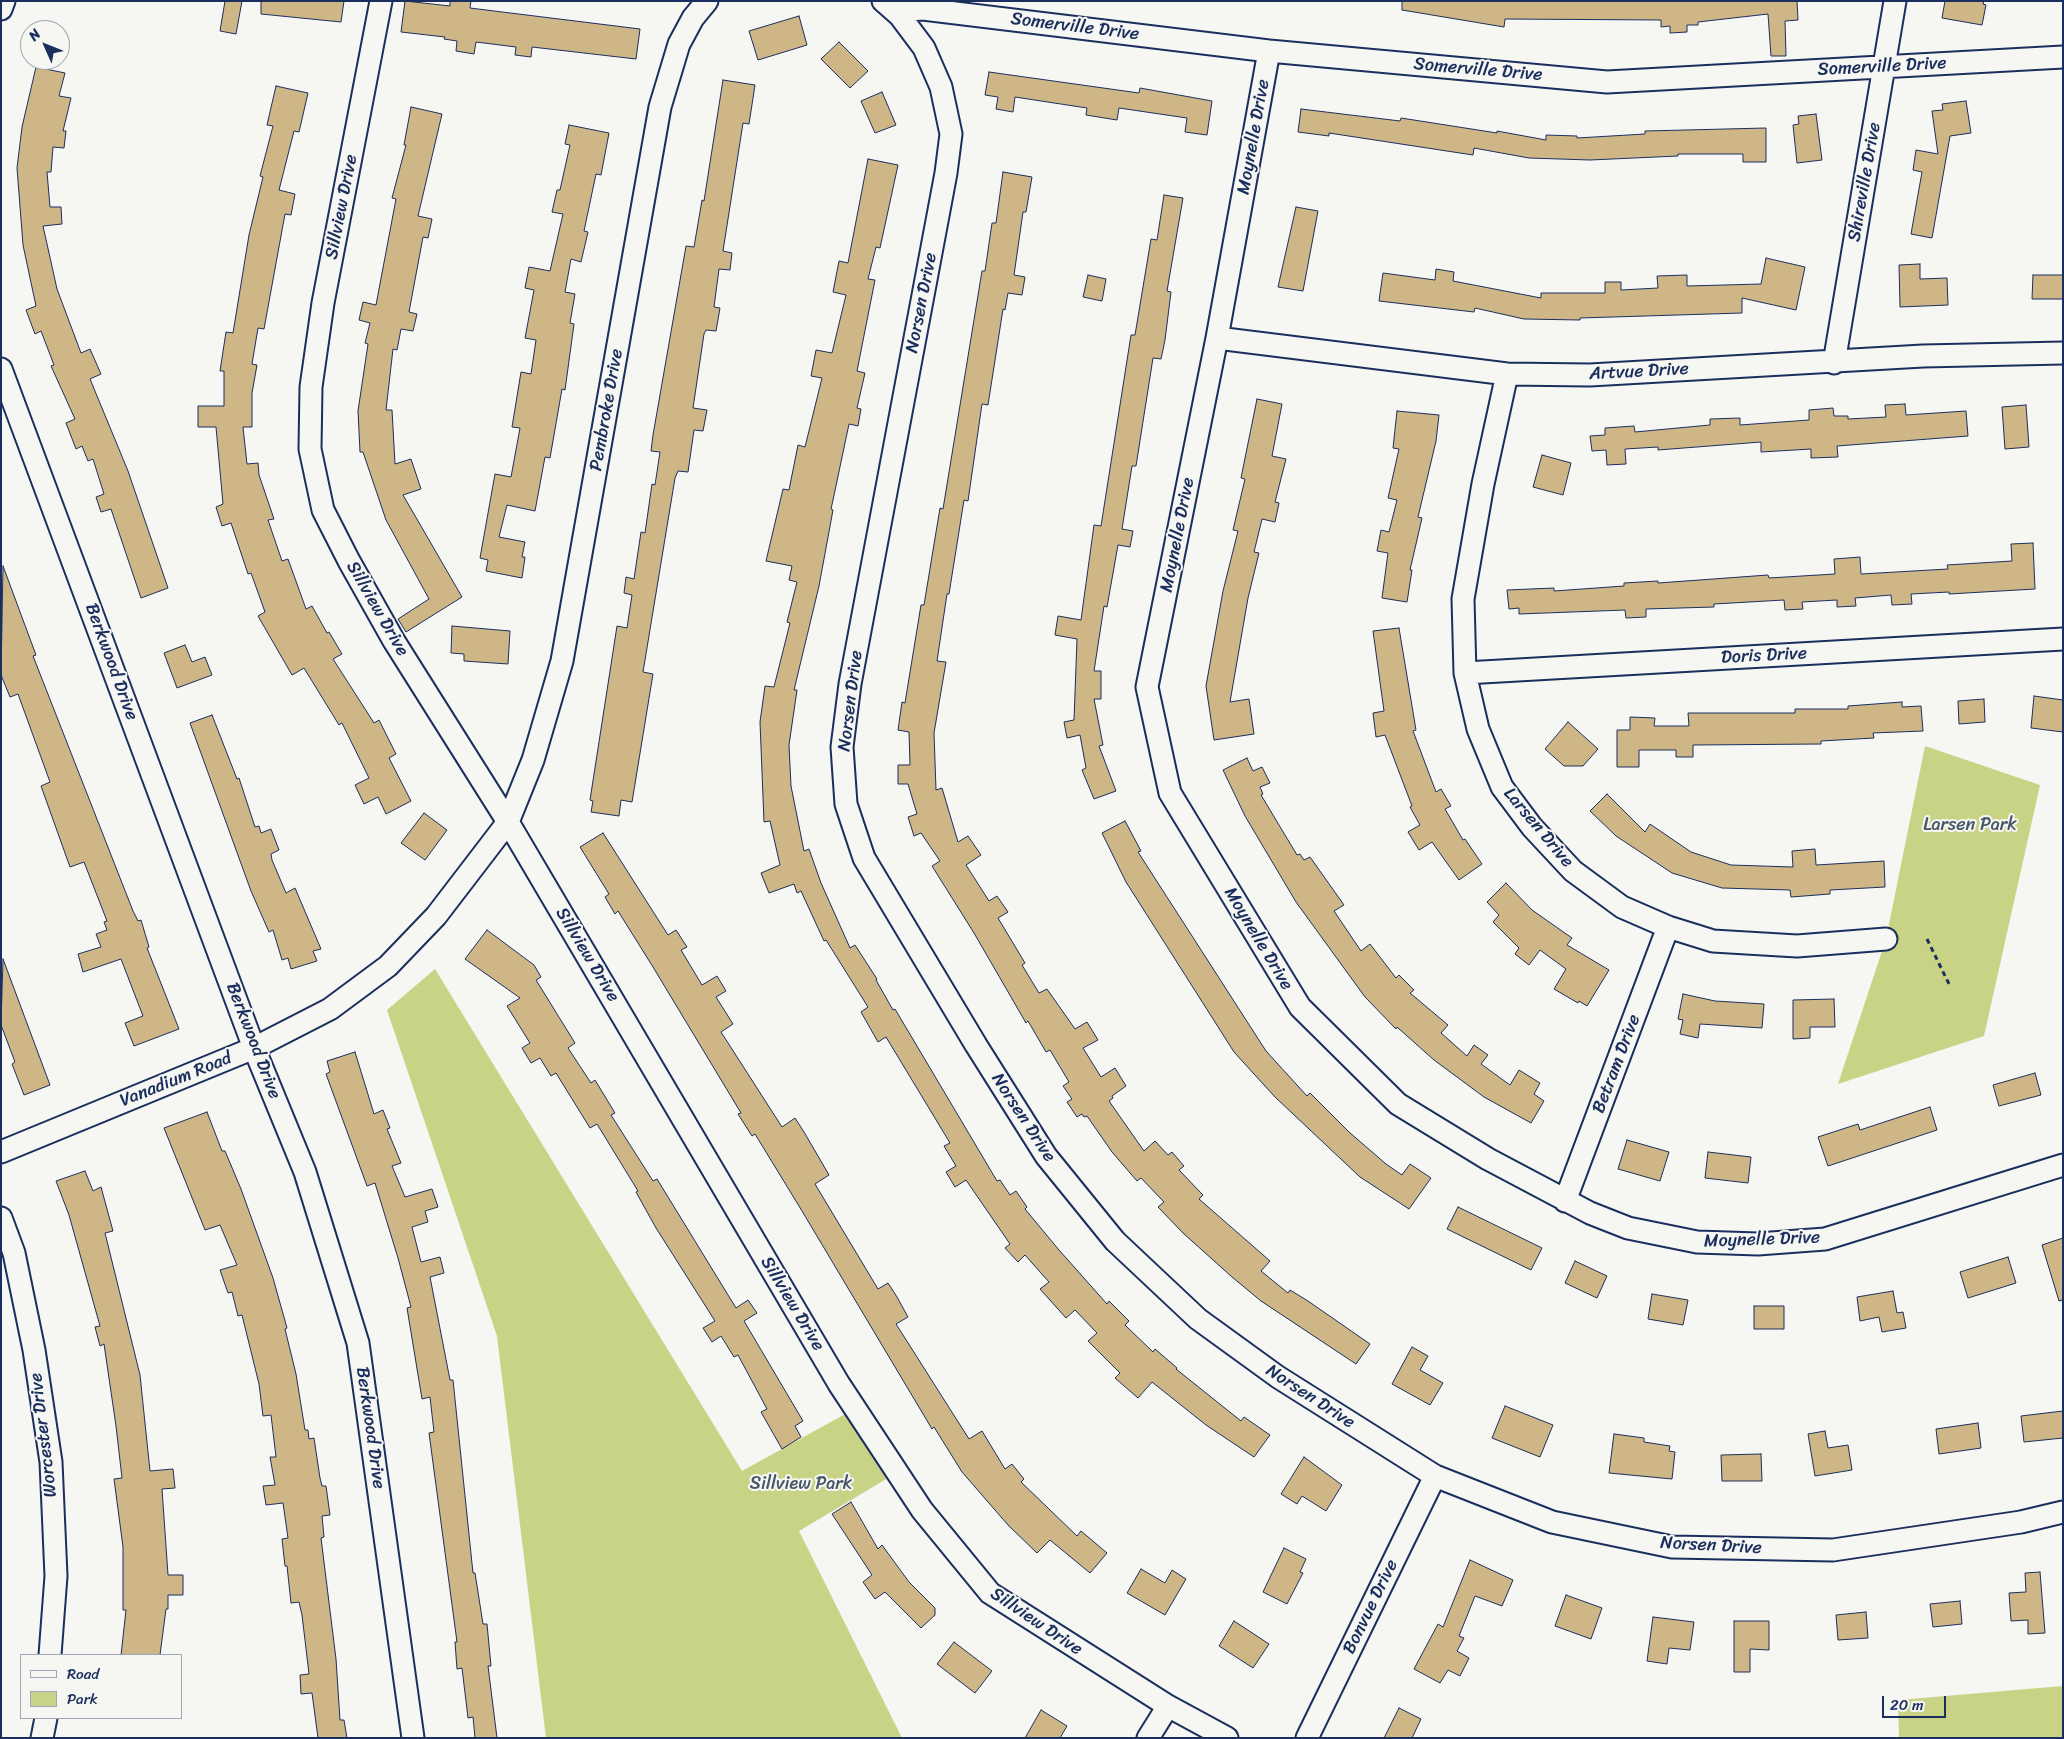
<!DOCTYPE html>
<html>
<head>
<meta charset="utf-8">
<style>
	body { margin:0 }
	#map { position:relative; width:2064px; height:1739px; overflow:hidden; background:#f6f6f2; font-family:Sriracha,sans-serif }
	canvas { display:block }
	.frame { position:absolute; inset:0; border:2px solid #1b2f5e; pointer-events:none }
	.legend { position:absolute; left:20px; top:1654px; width:162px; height:65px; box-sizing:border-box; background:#f6f6f2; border:1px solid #9ea6b7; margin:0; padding:6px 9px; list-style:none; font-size:15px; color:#1b2f5e }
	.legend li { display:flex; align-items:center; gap:10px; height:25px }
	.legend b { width:25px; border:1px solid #9ea6b7 }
	.north { position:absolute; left:20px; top:20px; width:50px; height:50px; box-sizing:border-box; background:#f6f6f2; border:1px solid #9ea6b7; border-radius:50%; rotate:314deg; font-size:14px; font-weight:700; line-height:20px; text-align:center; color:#1b2f5e }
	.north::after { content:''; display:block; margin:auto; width:18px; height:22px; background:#1b2f5e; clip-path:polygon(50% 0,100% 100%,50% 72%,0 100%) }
	.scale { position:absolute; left:1882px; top:1696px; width:64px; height:22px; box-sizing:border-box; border:2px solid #1b2f5e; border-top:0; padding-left:6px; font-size:15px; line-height:18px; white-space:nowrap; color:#1b2f5e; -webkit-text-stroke:4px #f6f6f2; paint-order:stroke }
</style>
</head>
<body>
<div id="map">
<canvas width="2064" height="1739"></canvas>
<div class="frame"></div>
<ul class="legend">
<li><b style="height:6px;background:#f6f6f2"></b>Road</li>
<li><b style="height:14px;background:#c8d386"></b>Park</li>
</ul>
<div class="north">N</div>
<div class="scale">20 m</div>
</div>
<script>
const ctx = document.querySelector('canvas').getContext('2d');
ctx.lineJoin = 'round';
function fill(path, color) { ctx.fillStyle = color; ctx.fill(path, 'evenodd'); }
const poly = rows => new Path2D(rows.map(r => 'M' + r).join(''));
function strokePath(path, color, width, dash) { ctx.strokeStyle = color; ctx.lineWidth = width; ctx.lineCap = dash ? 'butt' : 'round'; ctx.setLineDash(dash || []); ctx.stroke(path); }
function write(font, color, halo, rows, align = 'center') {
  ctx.font = font + ' Sriracha,sans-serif'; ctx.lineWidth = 4; ctx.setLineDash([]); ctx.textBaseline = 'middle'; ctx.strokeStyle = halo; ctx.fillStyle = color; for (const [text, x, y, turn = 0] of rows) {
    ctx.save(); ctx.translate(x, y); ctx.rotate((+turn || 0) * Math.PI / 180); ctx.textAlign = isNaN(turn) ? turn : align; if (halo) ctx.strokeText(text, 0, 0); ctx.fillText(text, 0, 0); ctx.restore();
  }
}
const green = poly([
	[1925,746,2040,785,1984,1036,1838,1084,1886,939],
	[435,969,742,1471,847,1413,888,1478,799,1531,902,1738,546,1738,497,1336,387,1010],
	[2063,1686,2063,1738,1899,1738,1898,1700]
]);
const building = poly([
	[225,1,242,1,236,34,220,31,225,1],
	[261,1,344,1,341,22,261,14,261,1],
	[405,1,450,6,450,1,471,1,470,8,640,29,636,59,532,47,531,57,515,55,516,47,476,42,474,54,456,51,457,41,444,39,445,37,401,32,405,1],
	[1402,1,1797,1,1798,20,1785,21,1786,56,1771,56,1768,14,1698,22,1698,25,1687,25,1687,32,1670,33,1670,26,1661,27,1661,20,1505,19,1504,27,1402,10,1402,1],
	[1945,1,1984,1,1983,4,1986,5,1982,25,1942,18,1945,1],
	[799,16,807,45,758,60,749,31,799,16],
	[839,42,868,71,850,88,821,59,839,42],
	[36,67,65,73,59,96,71,98,63,131,66,131,64,148,53,147,51,172,47,172,50,207,61,207,62,224,43,226,57,289,81,353,90,349,101,374,90,379,128,471,168,588,141,598,111,509,101,512,96,497,104,494,93,459,88,461,82,446,76,449,66,423,75,419,51,366,54,365,41,331,35,334,26,310,36,306,23,245,17,168,22,127,36,67],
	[989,72,1139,93,1140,88,1212,101,1207,135,1185,132,1187,118,1119,108,1117,120,1086,115,1087,108,1015,97,1013,112,996,109,998,97,985,95,989,72],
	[723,80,755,85,749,124,743,123,723,251,732,253,730,270,719,269,714,307,720,308,716,331,706,330,704,334,693,408,707,410,703,431,694,430,688,472,678,471,675,478,643,672,653,674,632,802,621,800,619,816,591,812,593,801,590,800,617,626,627,628,632,595,624,593,626,577,634,579,641,532,645,533,652,484,655,485,660,452,651,451,653,435,686,246,694,247,702,200,704,201,723,80],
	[276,86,308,93,299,132,294,131,279,190,295,194,291,215,285,214,264,329,258,328,252,364,257,365,252,393,252,427,243,427,247,464,258,463,259,475,274,519,268,520,282,561,288,559,306,609,312,606,327,633,329,632,342,654,333,659,374,723,379,720,396,754,389,758,411,801,386,814,378,797,364,804,355,785,369,778,342,723,339,725,304,668,292,675,258,616,265,612,251,573,248,574,231,523,222,526,216,507,223,504,216,427,198,427,198,406,224,406,224,371,220,371,226,332,233,333,249,235,263,177,260,176,273,126,267,125,276,86],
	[882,92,896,125,875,133,861,101,882,92],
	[1966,101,1971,133,1950,136,1932,238,1911,234,1922,172,1913,170,1916,150,1938,154,1932,111,1943,110,1942,104,1966,101],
	[411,107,442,114,418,216,432,219,428,238,423,237,409,312,417,314,413,331,401,329,397,350,393,349,386,410,392,410,395,464,411,459,421,489,403,495,462,597,406,632,398,619,429,599,386,520,363,452,360,452,358,411,368,344,365,343,370,323,359,320,363,302,376,305,396,199,392,198,406,145,404,145,411,107],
	[1301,109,1400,121,1401,118,1497,133,1497,131,1546,140,1546,135,1577,136,1577,138,1645,134,1645,131,1766,128,1766,162,1743,162,1743,154,1678,154,1678,156,1590,160,1529,158,1474,148,1473,155,1329,133,1329,136,1298,132,1301,109],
	[1816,114,1822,160,1797,163,1793,125,1799,124,1798,116,1816,114],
	[569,125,609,133,601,175,596,174,584,231,588,232,581,262,571,259,565,292,575,294,570,323,574,324,565,390,562,389,550,458,545,457,535,511,507,505,499,537,525,542,522,557,525,557,522,578,486,571,488,560,480,558,495,474,511,477,520,428,512,427,521,372,531,374,536,340,525,338,534,290,525,288,529,267,550,271,563,214,552,212,557,190,560,190,570,145,565,144,569,125],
	[868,159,898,165,880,248,876,247,868,279,875,280,857,371,865,373,857,408,861,409,858,426,849,424,833,500,831,509,833,510,819,586,794,690,797,690,789,745,791,786,804,851,809,849,821,883,850,948,855,945,877,979,876,980,893,1010,895,1009,997,1181,1000,1180,1010,1195,1016,1191,1027,1207,1025,1209,1059,1250,1107,1304,1109,1301,1129,1321,1125,1325,1153,1352,1155,1349,1177,1368,1176,1369,1241,1421,1244,1417,1270,1435,1254,1457,1206,1425,1152,1382,1138,1398,1115,1378,1120,1373,1088,1341,1097,1333,1075,1310,1066,1318,1040,1289,1049,1282,1025,1255,1018,1262,1005,1248,1010,1244,966,1180,955,1187,946,1172,956,1166,944,1146,950,1143,886,1037,878,1042,861,1012,868,1007,826,940,824,941,801,891,797,893,794,884,769,893,761,873,780,865,770,821,764,822,760,722,765,686,774,687,790,623,787,622,797,582,789,580,792,566,766,561,783,489,789,490,798,445,805,447,822,378,811,376,816,350,832,353,846,295,833,292,839,261,848,263,868,159],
	[1003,172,1032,177,1026,212,1023,212,1014,275,1025,277,1022,295,1008,293,1005,310,1003,309,988,405,982,404,968,501,964,500,949,594,947,594,937,661,946,662,934,733,936,790,942,788,958,842,968,836,981,855,966,865,989,901,997,896,1008,912,998,918,1025,963,1022,965,1039,993,1047,989,1075,1029,1087,1022,1098,1040,1083,1048,1101,1077,1115,1068,1126,1086,1112,1096,1113,1098,1109,1101,1144,1151,1155,1141,1168,1155,1172,1152,1184,1166,1179,1170,1203,1195,1199,1199,1270,1261,1261,1271,1288,1293,1290,1290,1308,1301,1370,1344,1356,1364,1261,1301,1232,1277,1183,1233,1158,1207,1164,1202,1141,1178,1137,1181,1112,1152,1087,1116,1084,1117,1082,1114,1077,1117,1067,1102,1072,1099,1063,1086,1069,1082,1050,1050,1046,1052,1028,1021,1026,1023,974,933,932,866,940,861,921,833,914,836,908,817,917,814,908,784,898,784,898,765,910,765,909,732,898,730,902,702,905,703,921,605,924,605,940,508,943,509,982,271,985,271,992,223,996,223,1003,172],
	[1164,195,1183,198,1167,291,1171,292,1165,340,1161,359,1153,358,1136,466,1132,466,1122,529,1133,531,1130,547,1118,545,1107,607,1104,606,1094,671,1101,671,1101,699,1094,699,1103,745,1099,746,1116,791,1094,799,1082,770,1086,768,1080,735,1067,738,1064,722,1074,720,1077,639,1055,635,1058,616,1081,620,1094,525,1101,526,1131,335,1135,335,1151,239,1157,240,1164,195],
	[1296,207,1318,211,1303,291,1278,287,1296,207],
	[1766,258,1805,267,1796,310,1742,298,1742,313,1580,318,1580,320,1524,319,1475,308,1474,312,1379,301,1383,273,1435,280,1436,269,1454,272,1453,281,1541,298,1541,293,1605,293,1605,282,1621,282,1621,290,1658,288,1657,276,1687,275,1687,286,1761,284,1766,258],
	[1920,264,1920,279,1947,278,1948,305,1900,307,1899,265,1920,264],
	[1088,275,1106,279,1102,301,1083,297,1088,275],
	[2033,275,2063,275,2063,299,2032,299,2033,275],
	[1257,399,1282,404,1272,456,1286,459,1275,502,1279,503,1275,522,1262,519,1254,552,1259,553,1248,598,1230,702,1249,699,1254,734,1214,740,1206,686,1223,591,1238,531,1233,530,1245,479,1241,478,1257,399],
	[1905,404,1906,415,1966,411,1968,436,1837,446,1838,457,1811,458,1811,449,1761,452,1761,442,1658,450,1658,447,1625,449,1626,464,1607,465,1606,450,1592,451,1590,436,1605,435,1605,428,1634,426,1635,432,1710,425,1710,419,1740,418,1740,425,1809,420,1809,410,1833,408,1834,416,1848,416,1848,419,1886,417,1885,405,1905,404],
	[2026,405,2029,447,2005,449,2002,407,2026,405],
	[1397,411,1439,415,1436,441,1418,517,1422,518,1410,570,1412,570,1407,602,1382,598,1388,553,1377,551,1381,530,1389,532,1397,500,1388,498,1399,449,1393,448,1397,411],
	[1542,455,1571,463,1563,495,1533,487,1542,455],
	[2033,543,2035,589,1949,594,1949,592,1911,594,1912,604,1892,605,1891,595,1855,598,1856,606,1837,607,1837,600,1802,602,1803,609,1785,610,1784,600,1714,604,1714,607,1646,609,1646,617,1626,618,1625,610,1519,614,1519,608,1509,609,1507,590,1554,588,1554,591,1624,586,1624,583,1658,581,1658,583,1768,575,1769,578,1835,574,1834,559,1860,557,1861,574,1948,569,1947,565,2012,561,2011,544,2033,543],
	[3,566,36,655,33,656,133,911,138,921,141,920,149,947,147,948,179,1029,134,1046,125,1023,143,1016,121,959,83,972,78,954,101,947,96,934,107,930,104,922,107,921,84,862,70,867,41,786,50,782,18,694,10,697,1,675,3,566],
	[452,626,510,631,508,664,464,661,464,654,451,653,452,626],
	[1399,628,1416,730,1413,731,1436,792,1441,789,1451,806,1445,809,1463,840,1465,839,1482,864,1459,880,1432,842,1419,850,1408,832,1420,825,1410,807,1412,806,1385,735,1376,737,1373,713,1384,711,1373,631,1399,628],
	[185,645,192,662,205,657,212,675,177,688,164,653,185,645],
	[2034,696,2063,700,2063,732,2031,728,2034,696],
	[1984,699,1985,722,1959,724,1958,701,1984,699],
	[1902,702,1902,707,1921,706,1923,731,1873,733,1874,738,1821,741,1821,744,1693,745,1693,757,1676,757,1676,750,1639,750,1639,767,1617,767,1617,730,1630,730,1630,717,1655,718,1654,726,1689,726,1688,713,1795,713,1795,709,1848,709,1848,706,1902,702],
	[212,715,237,779,239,778,255,827,259,826,261,833,271,829,279,850,271,854,272,860,286,893,295,888,321,949,313,951,317,961,291,969,288,958,282,960,273,930,269,932,251,891,190,723,212,715],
	[1568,722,1598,749,1583,766,1564,766,1545,749,1568,722],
	[1247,758,1253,771,1262,767,1270,783,1260,787,1263,794,1261,795,1297,855,1300,854,1304,860,1310,857,1344,905,1334,911,1361,951,1370,944,1396,978,1399,975,1414,990,1410,993,1448,1025,1441,1033,1467,1056,1474,1045,1488,1055,1481,1064,1510,1085,1519,1070,1540,1083,1534,1094,1544,1101,1531,1123,1484,1097,1434,1060,1397,1027,1396,1029,1365,997,1296,902,1245,816,1223,770,1247,758],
	[1607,794,1645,832,1650,824,1691,852,1731,865,1793,867,1792,851,1815,849,1816,865,1884,861,1885,887,1830,890,1830,894,1791,897,1790,890,1722,888,1672,873,1616,836,1590,811,1607,794],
	[424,813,447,830,425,860,401,843,424,813],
	[1125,821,1141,851,1138,852,1266,1051,1307,1096,1310,1093,1349,1132,1386,1164,1402,1175,1410,1164,1431,1178,1409,1209,1360,1177,1275,1097,1234,1052,1126,882,1102,833,1125,821],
	[603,833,668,935,676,930,687,947,681,950,702,985,717,976,726,991,716,997,733,1024,721,1032,782,1127,795,1118,804,1132,829,1175,815,1184,878,1289,888,1283,897,1297,908,1317,896,1324,969,1439,982,1431,1005,1469,1012,1464,1024,1479,1021,1482,1077,1536,1081,1531,1107,1553,1090,1573,1050,1540,1037,1553,1008,1525,962,1472,934,1427,932,1429,802,1211,755,1134,752,1136,738,1114,741,1113,653,967,618,911,615,914,605,897,609,894,580,847,603,833],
	[1506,883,1532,910,1572,938,1567,945,1609,970,1587,1006,1579,1001,1578,1003,1554,989,1566,969,1540,950,1529,965,1515,954,1519,948,1493,922,1499,915,1487,902,1506,883],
	[487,930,534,965,541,977,536,980,575,1043,568,1048,591,1083,595,1080,615,1113,611,1115,653,1181,657,1179,736,1308,748,1300,757,1313,744,1321,803,1421,795,1426,801,1437,782,1449,761,1412,767,1409,738,1355,734,1357,721,1336,712,1342,703,1328,715,1321,656,1228,636,1192,638,1191,597,1124,590,1128,556,1073,551,1076,540,1058,531,1063,522,1048,530,1043,507,1006,520,998,465,959,487,930],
	[3,959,50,1085,24,1095,12,1064,15,1062,1,1025,3,959],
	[1683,994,1715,1001,1764,1004,1762,1028,1700,1024,1698,1038,1680,1034,1683,1020,1678,1019,1683,994],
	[1834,999,1835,1027,1810,1027,1810,1038,1793,1039,1793,1000,1834,999],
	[355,1052,374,1114,383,1110,390,1128,387,1129,401,1163,392,1166,405,1197,432,1189,438,1207,425,1211,428,1222,412,1227,421,1262,440,1257,444,1273,430,1277,450,1380,453,1380,473,1573,475,1573,483,1624,487,1624,491,1666,488,1666,497,1738,475,1738,473,1717,468,1718,462,1668,457,1669,455,1642,457,1642,429,1433,434,1432,430,1397,422,1399,407,1308,411,1307,398,1258,375,1183,367,1186,326,1074,330,1072,327,1061,355,1052],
	[2035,1073,2041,1095,1999,1106,1993,1085,2035,1073],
	[1930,1107,1937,1130,1828,1166,1818,1137,1858,1124,1860,1130,1930,1107],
	[207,1112,222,1151,225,1151,241,1189,273,1278,287,1328,285,1329,296,1374,305,1430,308,1430,309,1439,314,1438,320,1478,322,1486,326,1486,330,1515,322,1516,324,1537,321,1538,336,1659,340,1720,344,1720,347,1738,318,1738,312,1693,301,1694,300,1675,309,1674,302,1615,299,1602,291,1603,287,1566,285,1566,282,1539,288,1538,283,1503,266,1505,263,1486,275,1485,270,1457,276,1457,271,1415,263,1416,259,1384,242,1315,238,1316,232,1292,228,1293,220,1270,237,1265,220,1225,205,1230,164,1128,207,1112],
	[1627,1140,1669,1152,1660,1181,1618,1169,1627,1140],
	[1708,1152,1751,1157,1748,1183,1705,1178,1708,1152],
	[85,1171,93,1191,101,1187,113,1231,105,1233,140,1375,150,1471,173,1469,175,1488,162,1489,168,1575,183,1575,183,1595,168,1595,168,1609,166,1609,160,1655,121,1655,126,1610,123,1610,123,1547,114,1479,122,1478,116,1426,104,1344,100,1346,95,1327,100,1326,69,1215,56,1181,85,1171],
	[1458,1207,1542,1248,1531,1270,1447,1229,1458,1207],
	[2063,1238,2063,1300,2059,1301,2042,1245,2063,1238],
	[2008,1257,2016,1283,1968,1298,1960,1272,2008,1257],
	[1575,1261,1607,1276,1597,1298,1565,1283,1575,1261],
	[1893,1291,1897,1313,1903,1312,1906,1328,1882,1332,1879,1317,1860,1321,1857,1297,1893,1291],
	[1652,1294,1688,1300,1683,1325,1648,1319,1652,1294],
	[1754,1306,1784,1306,1784,1329,1754,1329,1754,1306],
	[1412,1347,1428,1356,1420,1370,1443,1383,1430,1405,1392,1384,1412,1347],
	[1505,1406,1553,1425,1540,1457,1492,1438,1505,1406],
	[2063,1411,2063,1438,2024,1442,2021,1416,2063,1411],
	[1978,1423,1981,1448,1939,1454,1936,1429,1978,1423],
	[1825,1431,1828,1448,1848,1445,1852,1470,1815,1476,1808,1434,1825,1431],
	[1614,1434,1644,1438,1644,1442,1670,1446,1669,1451,1675,1452,1672,1479,1609,1473,1614,1434],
	[1761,1454,1762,1481,1722,1481,1721,1455,1761,1454],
	[1304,1457,1342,1485,1326,1511,1302,1496,1297,1504,1281,1494,1304,1457],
	[851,1502,878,1549,882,1545,909,1582,935,1608,935,1615,921,1628,885,1592,875,1599,863,1582,872,1575,832,1514,851,1502],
	[1284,1548,1306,1559,1300,1572,1303,1573,1287,1604,1263,1592,1284,1548],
	[1470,1560,1513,1580,1502,1606,1475,1596,1459,1636,1464,1638,1457,1651,1469,1658,1460,1676,1448,1670,1440,1683,1414,1669,1438,1624,1443,1627,1470,1560],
	[1141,1569,1165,1583,1172,1570,1186,1579,1165,1615,1127,1593,1141,1569],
	[2040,1572,2045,1633,2028,1634,2028,1620,2011,1621,2009,1593,2026,1592,2025,1573,2040,1572],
	[1566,1595,1602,1608,1591,1639,1555,1626,1566,1595],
	[1960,1601,1962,1624,1933,1627,1930,1604,1960,1601],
	[1866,1612,1868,1638,1838,1640,1836,1615,1866,1612],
	[1653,1617,1694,1622,1690,1650,1669,1648,1667,1664,1647,1661,1653,1617],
	[1234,1621,1269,1644,1253,1668,1219,1646,1234,1621],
	[1734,1621,1769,1621,1769,1650,1750,1649,1750,1672,1734,1672,1734,1621],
	[954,1642,992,1671,975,1693,937,1664,954,1642],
	[1399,1708,1421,1719,1412,1738,1384,1738,1399,1708],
	[1041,1710,1067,1726,1060,1738,1025,1738,1041,1710]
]);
const path = poly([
	[1927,939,1949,984]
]);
const minor = poly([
	[381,1,323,303,311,387,310,449,323,510,349,561,394,641,508,822,839,1384,922,1510,990,1593,1168,1706,1227,1738],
	[883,1,900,16,924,48,941,87,951,134,946,173,850,684,842,747,846,804,864,858,976,1045,1046,1156,1115,1241,1198,1319,1278,1377,1435,1476,1552,1522,1672,1547,1833,1550,2021,1522,2063,1512],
	[1,9,4,1],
	[895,11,923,9,1269,51,1607,82,2063,57],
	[1269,51,1217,338,1147,687,1170,793,1300,1007,1398,1104,1488,1159,1590,1213,1628,1228,1697,1242,1758,1244,1825,1239,2063,1165],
	[1217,338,1507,374,1590,375,1923,356,2063,353],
	[1834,363,1895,1],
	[1,369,254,1048,305,1172,358,1343,413,1738],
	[1507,374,1483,484,1463,599,1465,673,1478,729,1502,787,1532,827,1573,871,1622,907,1668,927,1713,941,1797,946,1886,939],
	[1465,673,2063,639],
	[1,1152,254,1048,330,1009,388,966,436,916,508,822,533,760,562,661,660,107,679,44,693,18,707,1],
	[1565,1201,1668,927],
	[1,1218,14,1253,34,1350,51,1462,56,1576,50,1655],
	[42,1738,46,1718],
	[1148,1738,1168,1706],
	[1307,1738,1435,1476]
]);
const streetNames = [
	["Somerville Drive",1075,27,7],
	["Somerville Drive",1882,67,-3],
	["Somerville Drive",1478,70,5],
	["Moynelle Drive",1254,137,-80],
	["Shireville Drive",1865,182,-80],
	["Sillview Drive",342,207,-79],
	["Norsen Drive",922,303,-79],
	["Artvue Drive",1639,372,-3],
	["Pembroke Drive",607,410,-80],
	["Moynelle Drive",1178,535,-79],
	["Sillview Drive",377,609,60],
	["Doris Drive",1764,656,-3],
	["Berkwood Drive",111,662,70],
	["Norsen Drive",851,701,-83],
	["Larsen Drive",1538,828,50],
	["Moynelle Drive",1258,939,59],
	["Sillview Drive",587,955,59],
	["Berkwood Drive",253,1041,69],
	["Betram Drive",1617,1064,-69],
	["Vanadium Road",176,1080,-22],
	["Norsen Drive",1023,1118,57],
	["Moynelle Drive",1762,1240,-2],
	["Sillview Drive",792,1304,59],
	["Norsen Drive",1310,1397,33],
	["Berkwood Drive",370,1428,82],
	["Worcester Drive",44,1435,-97],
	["Norsen Drive",1711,1546,3],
	["Bonvue Drive",1371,1607,-64],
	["Sillview Drive",1036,1622,34]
];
const parkNames = [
	["Larsen Park",1970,825],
	["Sillview Park",801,1484]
];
fill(green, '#c8d386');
fill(building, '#ceb686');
strokePath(building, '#1b2f5e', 1);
strokePath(minor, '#1b2f5e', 25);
strokePath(path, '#1b2f5e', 3, [5, 4]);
strokePath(minor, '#f6f6f2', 21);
write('18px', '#1b2f5e', '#f6f6f2', streetNames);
write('18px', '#465868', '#f6f6f2', parkNames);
</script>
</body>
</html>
